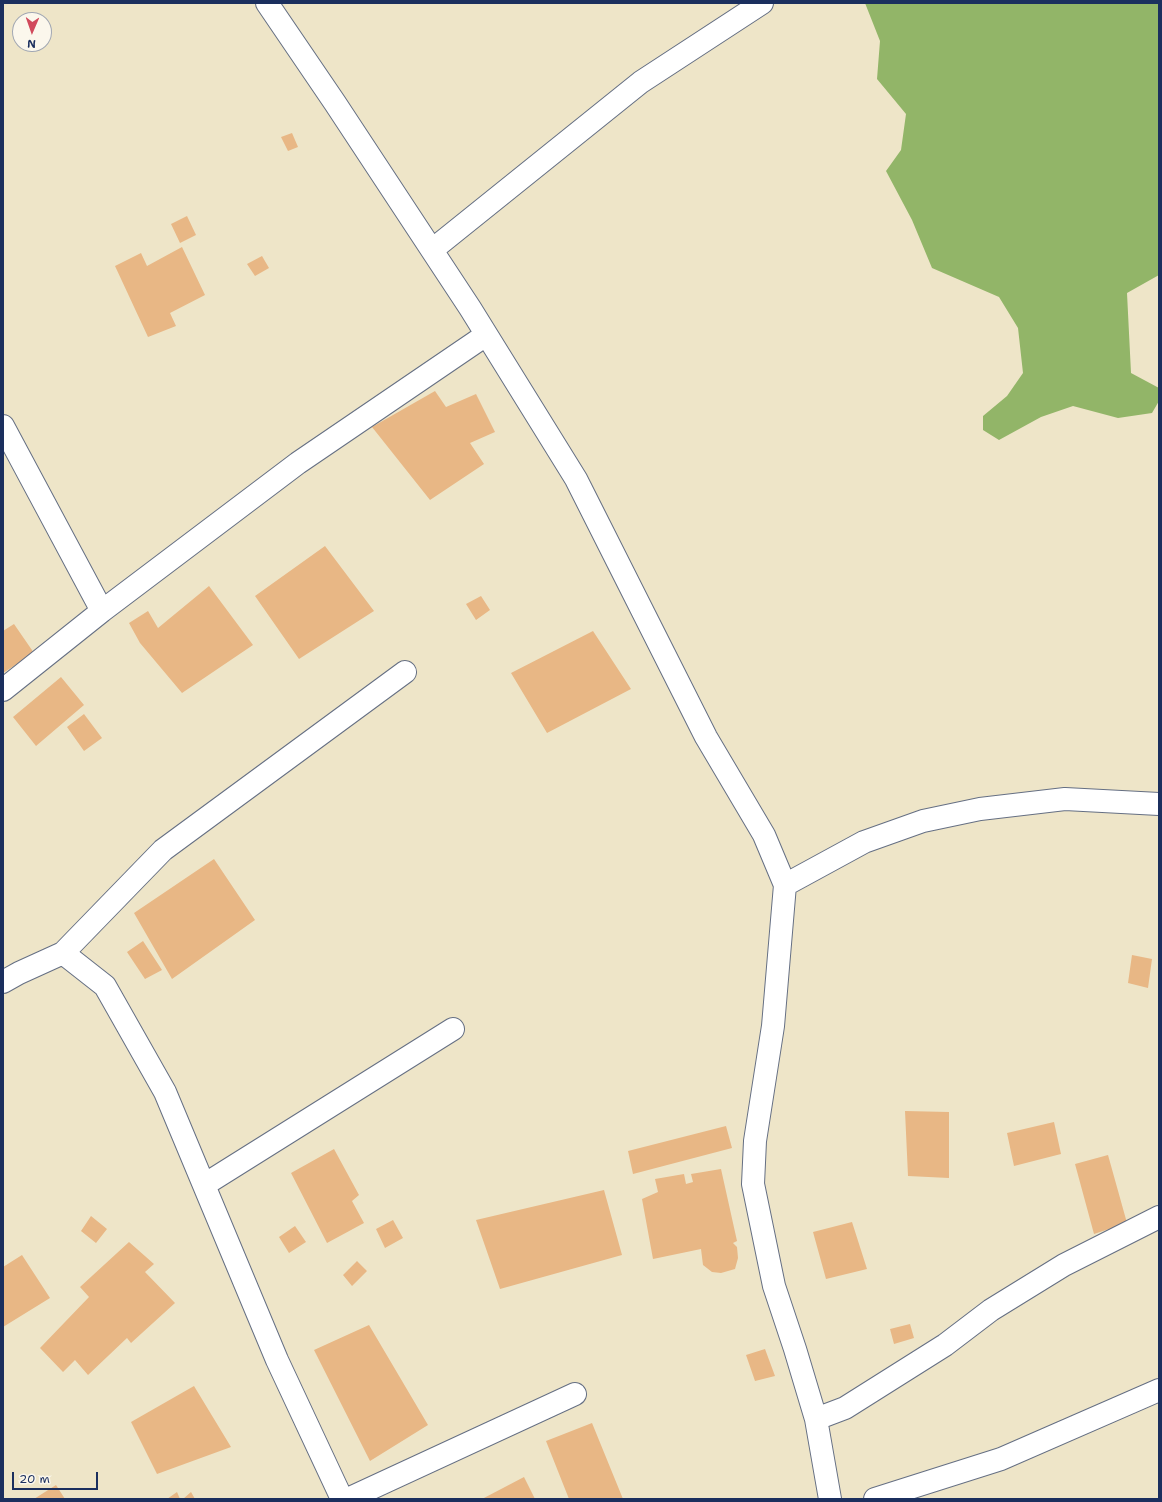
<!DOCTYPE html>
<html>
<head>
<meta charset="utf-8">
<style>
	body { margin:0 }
	#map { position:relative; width:1162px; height:1502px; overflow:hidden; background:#eee5c8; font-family:"Shantell Sans",sans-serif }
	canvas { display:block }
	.frame { position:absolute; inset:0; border:4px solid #1b2f5e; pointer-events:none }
	.north { position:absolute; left:12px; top:12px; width:40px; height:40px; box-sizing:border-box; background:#fbf7ec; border:1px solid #a1a7b3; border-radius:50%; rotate:182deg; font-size:11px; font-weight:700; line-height:16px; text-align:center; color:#1b2f5e }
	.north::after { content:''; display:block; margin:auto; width:14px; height:18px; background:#d1495b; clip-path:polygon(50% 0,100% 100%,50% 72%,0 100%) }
	.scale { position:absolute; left:12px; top:1472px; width:86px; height:18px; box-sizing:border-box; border:2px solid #1b2f5e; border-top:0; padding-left:5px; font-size:12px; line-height:14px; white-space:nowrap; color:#1b2f5e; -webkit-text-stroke:3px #fbf7ec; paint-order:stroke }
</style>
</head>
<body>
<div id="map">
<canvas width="1162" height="1502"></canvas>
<div class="frame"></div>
<div class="north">N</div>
<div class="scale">20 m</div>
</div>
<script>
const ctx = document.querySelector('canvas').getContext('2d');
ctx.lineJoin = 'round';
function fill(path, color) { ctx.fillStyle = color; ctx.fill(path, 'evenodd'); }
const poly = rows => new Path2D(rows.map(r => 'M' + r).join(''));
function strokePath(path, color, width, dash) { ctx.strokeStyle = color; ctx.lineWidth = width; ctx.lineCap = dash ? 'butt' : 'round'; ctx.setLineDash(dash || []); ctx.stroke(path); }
const forest = poly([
	[865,3,1159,3,1159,275,1127,293,1131,373,1159,388,1159,401,1152,413,1118,418,1073,406,1041,417,999,440,983,430,983,416,1007,396,1023,373,1018,328,999,297,932,268,912,220,886,171,901,150,906,114,877,79,880,41]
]);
const building = poly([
	[292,133,298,147,288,151,281,137],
	[187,216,196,235,180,243,171,224],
	[182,247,205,295,170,313,176,326,148,337,115,266,141,253,147,266],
	[262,256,269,268,255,276,247,264],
	[435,391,446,407,476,394,495,432,470,443,484,464,430,500,372,427],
	[325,546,374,611,299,659,255,596],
	[209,586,253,645,182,693,140,643,129,623,148,611,158,628],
	[481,596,490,610,476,620,466,604],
	[14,624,34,653,3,673,3,631],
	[593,631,631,689,547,733,511,673],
	[61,677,84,705,36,746,13,717],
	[84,714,102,738,84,751,67,727],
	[214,859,255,920,172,979,134,913],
	[143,941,162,970,145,979,127,952],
	[1132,955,1152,959,1148,988,1128,983],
	[905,1111,949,1112,949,1178,908,1176],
	[1054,1122,1061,1154,1014,1166,1007,1133],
	[726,1126,732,1148,633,1174,628,1151],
	[334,1149,359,1195,352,1201,364,1223,327,1243,291,1173],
	[1108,1155,1127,1223,1094,1234,1075,1164],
	[721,1169,737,1241,733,1243,737,1247,738,1258,735,1269,721,1273,712,1272,703,1265,701,1249,653,1259,642,1199,658,1192,655,1179,684,1174,686,1184,693,1182,691,1174],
	[604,1190,622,1255,500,1289,476,1220],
	[91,1216,107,1229,96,1243,81,1231],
	[393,1220,403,1238,385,1248,376,1229],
	[852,1222,867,1269,826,1279,813,1232],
	[295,1226,306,1242,289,1253,279,1237],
	[129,1242,154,1264,145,1272,175,1303,131,1343,127,1338,88,1375,75,1360,63,1372,40,1348,89,1297,80,1287],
	[22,1255,50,1298,3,1327,3,1267],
	[357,1261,367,1271,352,1286,343,1275],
	[910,1324,914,1338,894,1344,890,1329],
	[369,1325,428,1425,370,1461,314,1350],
	[765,1349,775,1376,755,1381,746,1355],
	[194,1386,231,1447,157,1474,131,1422],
	[592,1423,623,1499,569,1499,546,1441],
	[524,1477,535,1499,482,1499],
	[56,1485,65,1499,34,1499],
	[177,1492,180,1499,167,1499],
	[191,1492,195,1499,183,1499]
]);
const street = poly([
	[267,3,335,103,470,308,576,479,706,737,764,835,785,885,773,1026,755,1141,753,1184,774,1286,795,1349,816,1419,830,1499],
	[432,250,641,82,762,3],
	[3,426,102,611],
	[3,690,102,611,298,463,486,335],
	[785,885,864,842,923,821,980,809,1065,799,1159,804],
	[63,953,163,850,405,672],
	[3,982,19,973,63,953,105,986,165,1092,277,1360,342,1499],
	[204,1185,453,1029],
	[816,1419,845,1408,945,1345,991,1310,1064,1265,1159,1217],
	[348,1499,575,1394],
	[875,1499,1001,1459,1159,1390]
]);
fill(forest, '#92b568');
fill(building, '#e8b785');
strokePath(street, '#656f83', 24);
strokePath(street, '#fff', 22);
</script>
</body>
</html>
